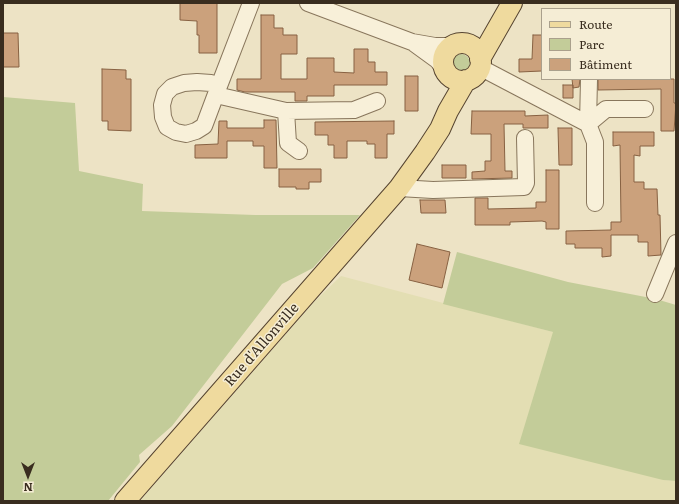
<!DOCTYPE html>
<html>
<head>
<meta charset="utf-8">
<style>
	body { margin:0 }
	#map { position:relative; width:679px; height:504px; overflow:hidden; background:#ede3c5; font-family:Literata,serif }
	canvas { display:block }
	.frame { position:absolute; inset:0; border:4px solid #392d1f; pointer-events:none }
	.legend { position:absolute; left:541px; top:8px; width:130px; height:72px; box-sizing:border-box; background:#f5edd5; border:1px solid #aaa08c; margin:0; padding:5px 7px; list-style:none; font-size:12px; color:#392d1f }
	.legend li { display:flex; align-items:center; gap:8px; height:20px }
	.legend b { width:20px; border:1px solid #aaa08c }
	.north { position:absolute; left:8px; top:456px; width:40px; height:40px; -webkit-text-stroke:3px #f5edd5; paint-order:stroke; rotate:180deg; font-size:11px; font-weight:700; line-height:16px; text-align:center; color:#392d1f }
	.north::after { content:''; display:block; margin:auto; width:14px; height:18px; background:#392d1f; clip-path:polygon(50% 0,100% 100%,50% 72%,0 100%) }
</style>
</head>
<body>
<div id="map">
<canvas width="679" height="504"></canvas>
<div class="frame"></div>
<ul class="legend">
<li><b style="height:5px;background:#efda9e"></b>Route</li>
<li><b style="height:11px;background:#c3cc99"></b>Parc</li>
<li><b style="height:11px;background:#cba17c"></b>Bâtiment</li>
</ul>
<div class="north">N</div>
</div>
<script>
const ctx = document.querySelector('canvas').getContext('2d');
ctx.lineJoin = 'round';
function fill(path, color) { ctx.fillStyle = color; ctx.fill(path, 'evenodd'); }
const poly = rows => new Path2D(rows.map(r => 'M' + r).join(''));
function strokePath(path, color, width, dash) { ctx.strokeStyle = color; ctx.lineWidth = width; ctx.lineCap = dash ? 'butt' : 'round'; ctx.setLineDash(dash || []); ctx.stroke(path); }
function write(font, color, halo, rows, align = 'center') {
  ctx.font = font + ' Literata,serif'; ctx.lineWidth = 3; ctx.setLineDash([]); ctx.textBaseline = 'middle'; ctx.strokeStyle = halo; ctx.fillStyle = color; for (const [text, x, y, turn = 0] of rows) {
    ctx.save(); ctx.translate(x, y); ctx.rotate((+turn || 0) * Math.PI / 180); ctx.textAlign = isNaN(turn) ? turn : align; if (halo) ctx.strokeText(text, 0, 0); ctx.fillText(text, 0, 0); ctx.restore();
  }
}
const farmland = poly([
	[341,276,553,332,663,480,676,481,676,501,140,501,316,300]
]);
const green = poly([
	'452 63a9 9 0 1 1 18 0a9 9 0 1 1-18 0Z',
	[3,97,75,103,79,171,143,184,142,211,255,215,360,215,313,268,282,284,172,426,139,455,140,462,108,501,3,501],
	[457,252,568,282,656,299,676,305,676,481,663,480,519,444,553,332,443,304]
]);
const building = poly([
	[180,3,217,3,217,53,199,53,199,35,197,35,197,21,180,20,180,3],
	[261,15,274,15,274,28,283,28,283,35,297,35,297,54,281,54,281,79,307,79,307,58,334,58,334,72,354,73,354,49,368,49,368,62,375,62,375,72,387,72,387,85,334,85,334,96,307,96,307,101,295,101,295,92,245,92,237,90,237,79,261,79,261,15],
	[3,33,18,33,19,67,3,67,3,33],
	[533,35,542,35,542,71,519,72,519,59,532,59,533,35],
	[102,69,126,70,126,79,131,79,131,131,108,130,108,121,102,121,102,69],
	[405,76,418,76,418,111,405,111,405,76],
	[572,79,580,79,579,87,573,88,572,79],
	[598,79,674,79,674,103,676,103,674,131,661,131,661,89,598,90,598,79],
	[563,85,573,85,573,98,563,98,563,85],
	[472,111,525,111,525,116,548,115,548,128,523,128,523,124,504,124,505,171,512,171,512,178,472,179,472,172,485,171,485,161,491,161,491,134,471,134,472,111],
	[264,120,276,120,277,168,264,168,264,146,253,146,253,141,227,141,227,158,195,158,195,145,218,144,219,121,227,121,227,128,264,128,264,120],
	[394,121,394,134,387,134,387,158,375,158,375,144,367,144,367,141,347,141,347,158,334,158,334,145,328,145,328,135,315,135,315,122,394,121],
	[558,128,572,128,572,165,559,165,558,128],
	[613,132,654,132,654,146,640,146,640,156,634,155,634,182,644,182,644,189,657,189,658,215,660,215,661,255,648,256,648,242,638,242,638,235,611,235,611,256,602,257,602,248,575,248,575,244,566,244,566,231,611,230,611,222,621,222,620,145,613,146,613,132],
	[442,165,466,165,466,178,442,178,442,165],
	[279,169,321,169,321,182,309,182,309,189,296,189,296,187,279,187,279,169],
	[546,170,559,170,559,229,546,229,546,222,542,221,510,222,510,225,475,225,475,198,488,198,488,209,536,208,536,202,546,202,546,170],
	[420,200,445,200,446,213,421,213,420,200],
	[417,244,450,252,442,288,409,280,417,244]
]);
const minor = poly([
	[308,3,412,42,435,46,452,46],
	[415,44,437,60,443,67],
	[479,69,487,71,588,124,595,142,595,203],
	[219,86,211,83,197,82,184,83,172,87,165,94,162,105,163,117,167,127,176,132,186,134,196,131,204,126,219,86,251,3],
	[216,95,286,111,354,110,377,101],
	[286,111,288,143,299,151],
	[588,124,606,109,645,109],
	[588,124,589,79],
	[399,188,433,190,524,187,526,183,525,138],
	[655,294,676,243]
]);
const major = poly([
	'443 62a19 19 0 1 1 38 0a19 19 0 1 1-38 0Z',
	[480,59,512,3],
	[125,501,399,188,425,152,440,129,448,111,466,80]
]);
const streetNames = [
	["Rue d'Allonville",262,345,-49]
];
fill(farmland, '#e3deb3');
fill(green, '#c3cc99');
fill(building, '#cba17c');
strokePath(building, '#876142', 1);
strokePath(minor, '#88765c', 18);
strokePath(major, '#564430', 22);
strokePath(minor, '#f8f0d9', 16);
strokePath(major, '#efda9e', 20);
write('14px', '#392d1f', '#f5edd5', streetNames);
</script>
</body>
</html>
